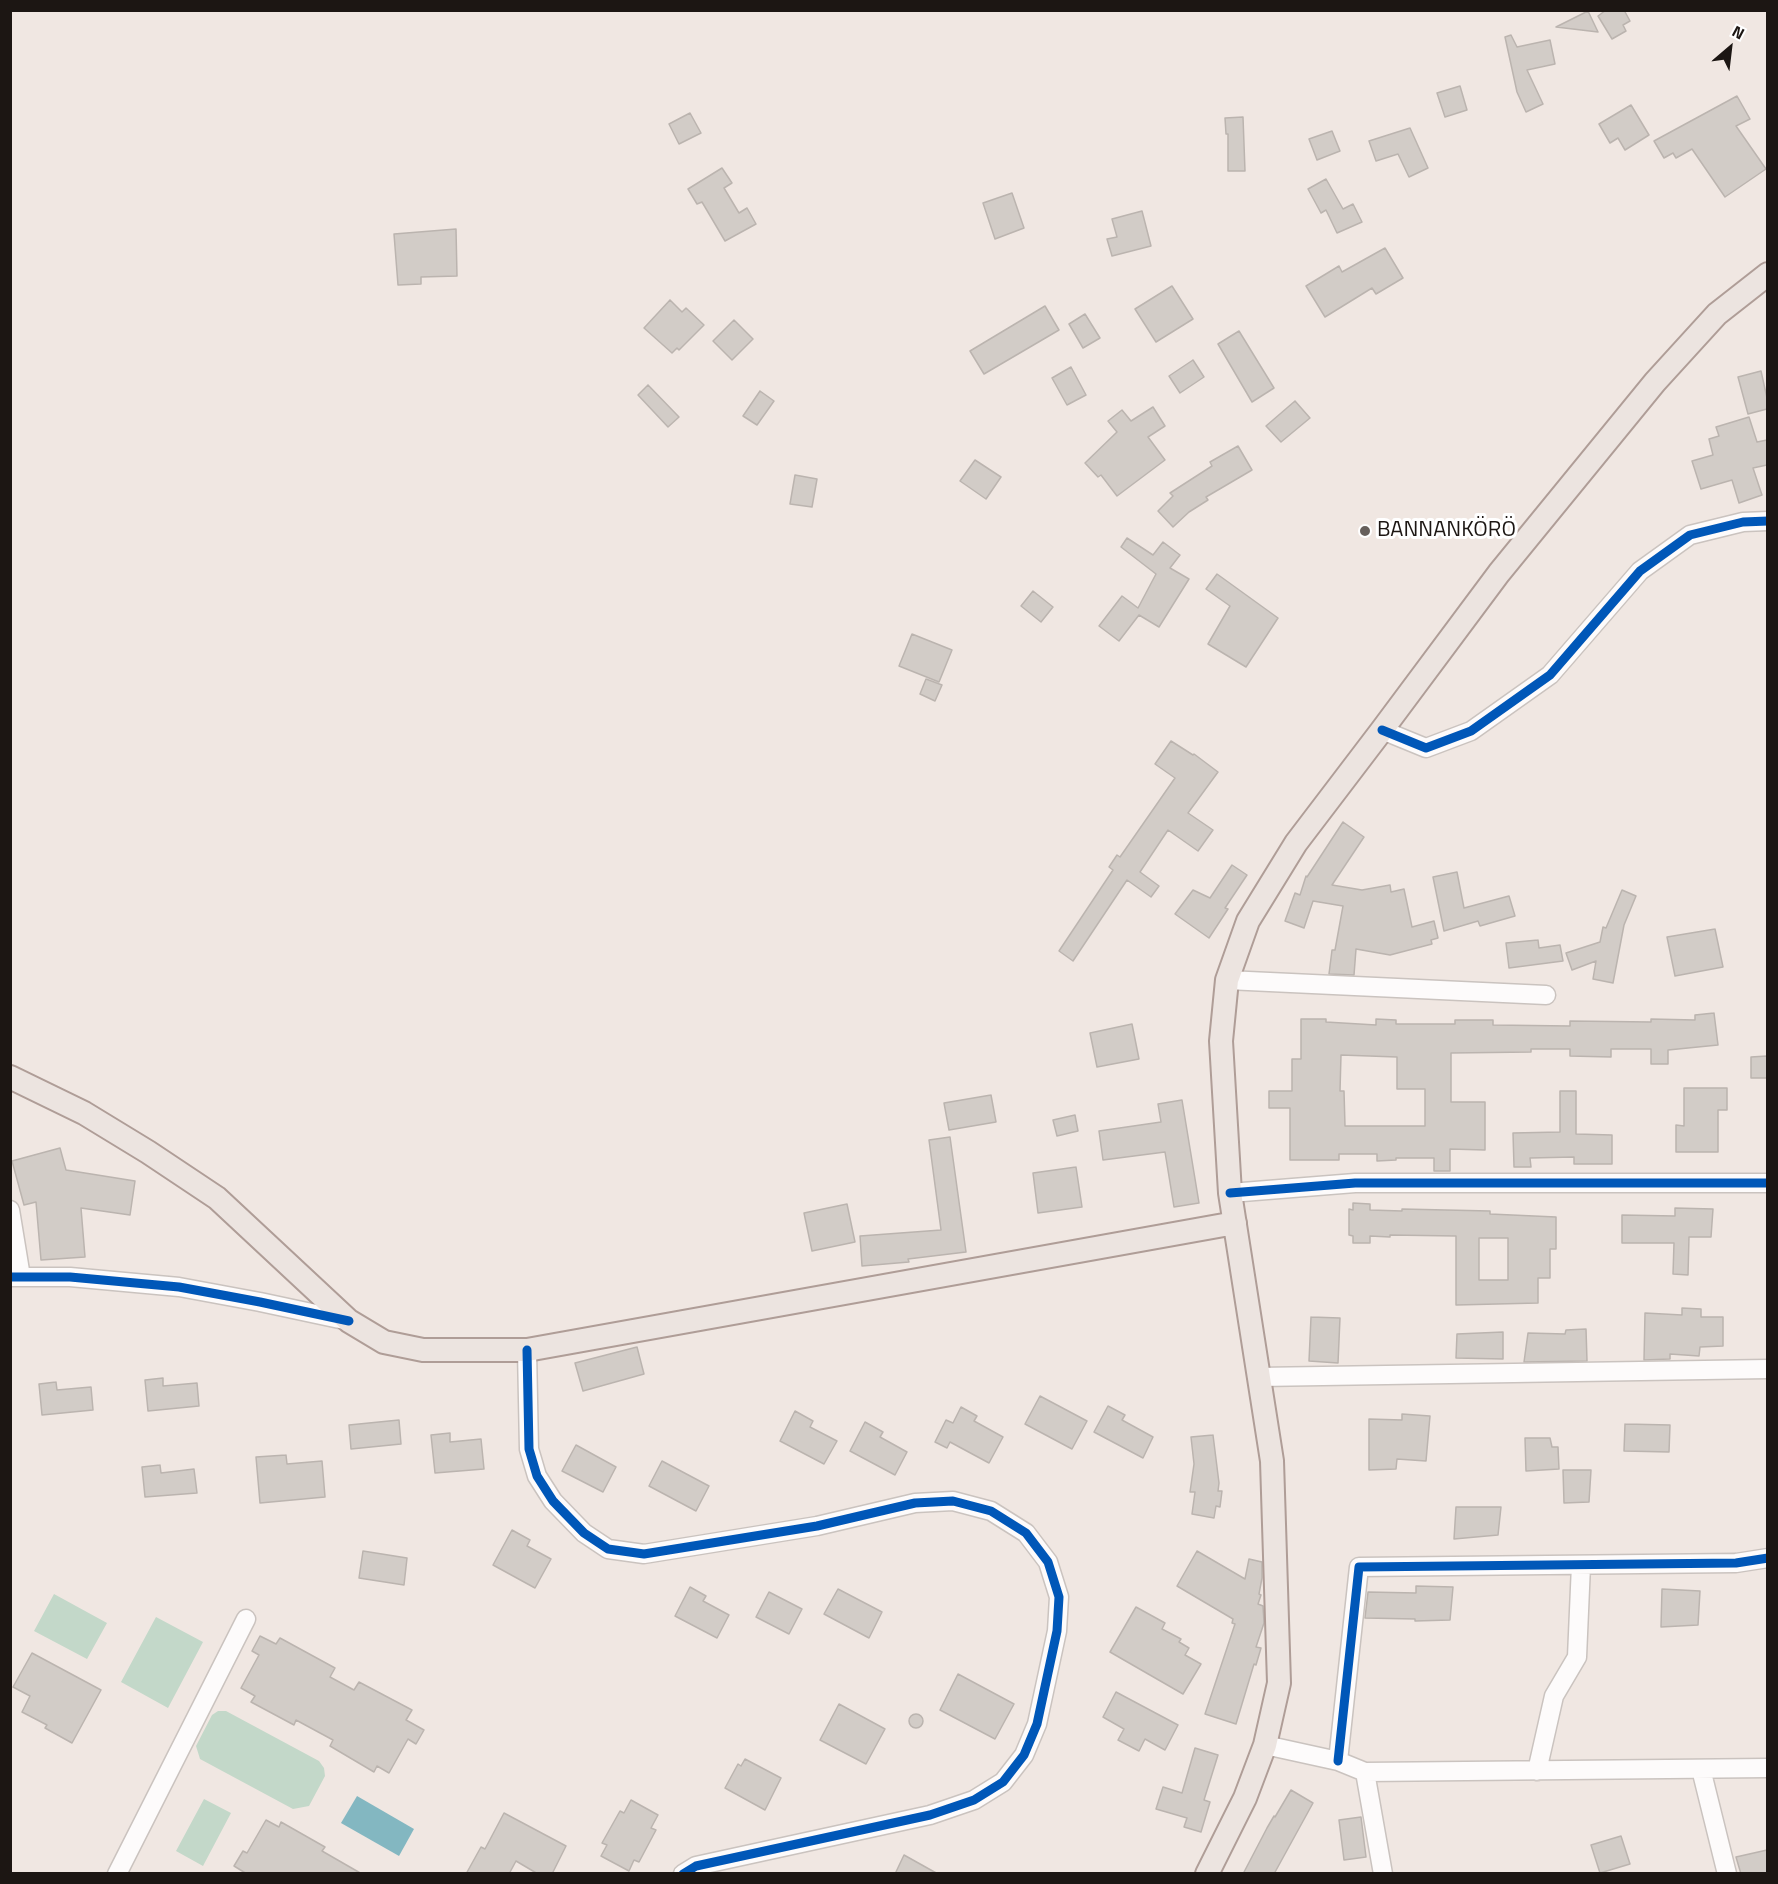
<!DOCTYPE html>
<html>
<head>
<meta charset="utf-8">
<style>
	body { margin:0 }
	#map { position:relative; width:1778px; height:1884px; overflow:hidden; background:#f0e7e2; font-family:"Titillium Web",sans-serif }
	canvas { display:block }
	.frame { position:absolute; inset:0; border:12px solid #1c1613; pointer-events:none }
	.north { position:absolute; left:1700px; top:18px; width:60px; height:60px; -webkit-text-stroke:4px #fff; paint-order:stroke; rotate:28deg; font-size:16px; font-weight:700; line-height:24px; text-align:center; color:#1c1613 }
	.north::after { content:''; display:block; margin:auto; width:21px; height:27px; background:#1c1613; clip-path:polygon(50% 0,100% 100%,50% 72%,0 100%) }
</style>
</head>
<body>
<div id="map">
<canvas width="1778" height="1884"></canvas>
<div class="frame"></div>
<div class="north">N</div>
</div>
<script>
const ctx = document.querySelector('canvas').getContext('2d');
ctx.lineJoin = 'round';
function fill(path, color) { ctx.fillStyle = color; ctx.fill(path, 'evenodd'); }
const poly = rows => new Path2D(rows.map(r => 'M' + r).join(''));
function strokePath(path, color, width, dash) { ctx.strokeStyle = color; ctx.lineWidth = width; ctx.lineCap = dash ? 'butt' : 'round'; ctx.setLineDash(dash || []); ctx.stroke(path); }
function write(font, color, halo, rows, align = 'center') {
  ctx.font = font + ' "Titillium Web",sans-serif'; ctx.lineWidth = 6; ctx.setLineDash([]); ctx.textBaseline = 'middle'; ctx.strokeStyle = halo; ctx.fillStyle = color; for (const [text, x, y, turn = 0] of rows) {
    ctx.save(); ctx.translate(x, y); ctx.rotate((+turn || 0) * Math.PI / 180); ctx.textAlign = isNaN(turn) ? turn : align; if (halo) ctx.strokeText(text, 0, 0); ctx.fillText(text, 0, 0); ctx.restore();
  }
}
const green = poly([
	[54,1594,107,1623,87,1659,34,1631],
	[156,1617,203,1642,168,1708,121,1682],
	[218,1711,226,1711,319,1761,324,1768,325,1776,309,1806,293,1809,200,1759,196,1746,212,1715],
	[204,1799,231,1813,203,1866,176,1851]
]);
const water = poly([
	[357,1796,414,1829,399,1856,341,1823]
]);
const building = poly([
	[1606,10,1624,10,1630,21,1623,25,1626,31,1612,39,1598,16,1606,10],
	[1588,11,1598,32,1556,27,1588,11],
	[1511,35,1517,47,1550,40,1555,64,1527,70,1543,104,1526,112,1517,92,1505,37,1511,35],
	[1460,86,1467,110,1445,117,1437,93,1460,86],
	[1737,96,1750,119,1736,126,1766,169,1725,197,1692,149,1676,158,1673,153,1664,158,1654,141,1737,96],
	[1631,105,1649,135,1625,150,1618,138,1610,143,1599,124,1631,105],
	[690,113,701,133,679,144,669,124,690,113],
	[1243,117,1245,171,1228,171,1228,134,1226,134,1225,118,1243,117],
	[1410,128,1428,168,1409,177,1398,154,1376,161,1369,141,1410,128],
	[1332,131,1340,151,1317,160,1309,139,1332,131],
	[722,168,732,183,724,188,739,213,747,208,756,224,725,241,702,202,697,204,688,189,722,168],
	[1326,179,1343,209,1353,204,1362,222,1337,233,1326,210,1321,213,1308,189,1326,179],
	[1012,193,1024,228,995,239,983,203,1012,193],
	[1142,211,1151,246,1112,256,1107,239,1117,237,1112,219,1142,211],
	[456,229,457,276,421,277,421,284,398,285,394,234,456,229],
	[1385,248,1403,278,1376,294,1372,288,1325,317,1306,286,1339,266,1342,272,1385,248],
	[1172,286,1193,319,1156,342,1135,309,1172,286],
	[670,300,682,312,686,308,704,325,679,350,677,348,672,353,644,328,670,300],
	[1045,306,1059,330,984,374,970,351,1045,306],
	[1085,314,1100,338,1083,348,1069,324,1085,314],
	[734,320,753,339,732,360,713,341,734,320],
	[1239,331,1274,388,1252,402,1218,344,1239,331],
	[1193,360,1204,377,1180,393,1169,376,1193,360],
	[1071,367,1086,395,1067,405,1052,378,1071,367],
	[1761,371,1767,398,1767,409,1748,414,1738,377,1761,371],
	[648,385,679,417,668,427,638,395,648,385],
	[760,391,774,401,757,425,743,416,760,391],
	[1295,401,1310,418,1281,442,1266,426,1295,401],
	[1153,407,1165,426,1148,437,1165,460,1117,496,1101,475,1098,477,1085,463,1117,432,1108,421,1122,410,1131,421,1153,407],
	[1749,417,1757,442,1767,440,1767,465,1753,468,1762,495,1739,503,1732,480,1701,489,1692,461,1713,455,1709,439,1719,436,1716,427,1749,417],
	[1238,446,1252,470,1206,497,1208,500,1189,512,1173,527,1158,511,1173,496,1170,493,1212,466,1210,462,1238,446],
	[975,460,1001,477,986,499,960,481,975,460],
	[795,475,817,479,812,507,790,504,795,475],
	[1127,538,1153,555,1163,542,1180,555,1170,568,1189,579,1159,627,1139,615,1119,641,1099,626,1122,596,1138,608,1156,574,1121,547,1127,538],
	[1217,574,1278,618,1246,667,1208,644,1230,606,1206,589,1217,574],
	[1033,591,1053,607,1041,622,1021,606,1033,591],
	[912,634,952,650,939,682,899,666,912,634],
	[926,679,942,685,935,701,920,694,926,679],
	[1171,741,1193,755,1194,754,1218,772,1188,813,1213,830,1198,851,1168,830,1140,872,1159,886,1151,897,1127,880,1073,961,1059,951,1113,870,1109,867,1117,855,1120,857,1175,778,1155,764,1171,741],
	[1343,822,1364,837,1332,885,1362,890,1390,885,1391,892,1404,889,1412,927,1434,921,1438,938,1431,940,1432,944,1390,955,1356,949,1354,975,1329,974,1332,950,1335,950,1343,906,1313,901,1304,928,1285,921,1295,893,1300,895,1306,876,1307,877,1343,822],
	[1232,865,1247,875,1225,908,1228,909,1209,938,1175,914,1193,890,1210,898,1232,865],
	[1457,872,1464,908,1509,896,1515,916,1480,926,1478,921,1444,931,1433,877,1457,872],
	[1622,890,1636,896,1624,925,1613,983,1593,979,1596,961,1572,970,1566,953,1600,942,1603,927,1606,928,1622,890],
	[1715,929,1723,967,1675,976,1667,937,1715,929],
	[1538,940,1539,948,1560,945,1563,961,1509,968,1506,943,1538,940],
	[1714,1013,1718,1045,1668,1050,1668,1064,1651,1064,1651,1049,1611,1049,1611,1057,1570,1056,1570,1049,1531,1049,1531,1052,1451,1053,1451,1102,1485,1102,1485,1150,1450,1149,1450,1171,1434,1171,1434,1158,1396,1158,1396,1160,1377,1161,1377,1154,1339,1154,1339,1160,1290,1160,1290,1108,1269,1108,1269,1091,1292,1091,1292,1059,1301,1059,1301,1019,1326,1019,1326,1022,1376,1025,1376,1019,1396,1020,1396,1024,1455,1024,1455,1020,1493,1020,1493,1025,1570,1026,1570,1021,1651,1022,1651,1019,1695,1020,1695,1015,1714,1013],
	[1341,1055,1397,1057,1397,1089,1425,1089,1425,1126,1345,1126,1344,1091,1340,1091,1341,1055],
	[1132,1024,1139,1059,1097,1067,1090,1033,1132,1024],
	[1767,1056,1767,1078,1751,1078,1751,1057,1767,1056],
	[1684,1088,1727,1088,1727,1110,1718,1110,1718,1152,1676,1152,1676,1125,1684,1126,1684,1088],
	[1560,1091,1576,1091,1576,1134,1612,1135,1612,1164,1574,1164,1574,1157,1530,1158,1531,1167,1514,1167,1513,1133,1560,1132,1560,1091],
	[991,1095,996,1122,949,1130,944,1103,991,1095],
	[1182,1100,1199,1203,1174,1207,1165,1152,1103,1160,1099,1131,1161,1122,1158,1104,1182,1100],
	[1075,1115,1078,1131,1057,1136,1053,1120,1075,1115],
	[950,1137,966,1252,908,1259,909,1262,862,1266,860,1236,941,1230,929,1140,950,1137],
	[60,1148,66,1170,135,1181,130,1215,81,1208,85,1257,41,1260,36,1202,24,1205,12,1161,60,1148],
	[1076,1167,1082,1207,1038,1213,1033,1173,1076,1167],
	[1353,1203,1370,1204,1370,1210,1402,1211,1402,1209,1490,1211,1490,1214,1556,1217,1556,1249,1550,1249,1550,1278,1538,1278,1538,1303,1456,1305,1456,1236,1390,1235,1390,1237,1370,1236,1370,1243,1353,1243,1353,1236,1349,1235,1349,1209,1353,1210,1353,1203],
	[1479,1238,1508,1238,1508,1280,1479,1280,1479,1238],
	[847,1204,855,1242,812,1251,804,1213,847,1204],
	[1675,1208,1713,1209,1711,1237,1689,1237,1688,1275,1673,1274,1674,1243,1622,1243,1622,1215,1675,1216,1675,1208],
	[1682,1308,1701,1309,1701,1317,1723,1317,1723,1346,1700,1347,1699,1356,1670,1354,1670,1359,1644,1360,1645,1313,1682,1315,1682,1308],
	[1311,1317,1340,1318,1338,1363,1309,1361,1311,1317],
	[1586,1329,1587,1361,1524,1362,1528,1333,1565,1334,1566,1330,1586,1329],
	[1503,1332,1503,1359,1456,1358,1457,1334,1503,1332],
	[637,1347,644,1374,583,1391,575,1363,637,1347],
	[163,1378,163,1386,197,1383,199,1406,148,1411,145,1380,163,1378],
	[56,1382,57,1390,91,1387,93,1410,42,1415,39,1384,56,1382],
	[1040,1396,1087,1421,1072,1449,1025,1424,1040,1396],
	[1108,1406,1125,1415,1122,1420,1153,1437,1143,1458,1094,1432,1108,1406],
	[961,1407,977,1416,974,1421,1003,1437,989,1463,950,1442,947,1448,935,1442,946,1420,953,1423,961,1407],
	[795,1411,813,1421,810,1427,837,1441,824,1464,780,1441,795,1411],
	[1402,1414,1430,1416,1426,1461,1397,1459,1396,1469,1369,1470,1369,1419,1402,1420,1402,1414],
	[399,1420,401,1444,351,1449,349,1425,399,1420],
	[865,1422,883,1432,880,1437,907,1452,895,1475,850,1451,865,1422],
	[1625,1424,1670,1425,1669,1452,1624,1451,1625,1424],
	[450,1433,450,1442,481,1439,484,1469,435,1473,431,1435,450,1433],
	[1213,1435,1219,1483,1218,1491,1222,1491,1220,1507,1216,1506,1214,1518,1192,1514,1195,1492,1190,1492,1194,1464,1191,1437,1213,1435],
	[1525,1438,1550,1438,1552,1447,1558,1447,1559,1469,1526,1471,1525,1438],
	[576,1445,616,1467,603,1492,562,1471,576,1445],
	[286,1455,287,1464,322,1461,325,1497,260,1503,256,1457,286,1455],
	[662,1461,709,1486,696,1511,649,1486,662,1461],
	[160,1465,161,1473,194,1469,197,1493,145,1497,142,1467,160,1465],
	[1563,1470,1591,1470,1589,1502,1564,1503,1563,1470],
	[1456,1507,1501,1507,1498,1535,1454,1539,1456,1507],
	[512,1530,530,1540,527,1546,551,1559,535,1588,493,1565,512,1530],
	[363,1551,407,1558,404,1585,359,1578,363,1551],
	[1197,1551,1245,1579,1249,1559,1262,1562,1262,1578,1259,1594,1261,1595,1258,1604,1263,1606,1264,1623,1256,1647,1261,1648,1256,1665,1254,1664,1236,1724,1205,1714,1235,1624,1232,1623,1233,1619,1177,1586,1197,1551],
	[1416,1586,1453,1587,1450,1620,1415,1621,1415,1619,1365,1618,1368,1592,1416,1593,1416,1586],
	[690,1587,706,1596,703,1601,729,1615,717,1638,675,1616,690,1587],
	[838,1589,882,1612,869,1638,824,1614,838,1589],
	[1662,1589,1700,1591,1698,1625,1661,1627,1662,1589],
	[769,1592,802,1609,789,1634,756,1617,769,1592],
	[1136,1607,1165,1623,1162,1629,1181,1639,1179,1642,1189,1648,1185,1655,1201,1664,1183,1694,1110,1652,1136,1607],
	[260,1636,276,1644,280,1638,335,1668,330,1677,354,1690,359,1682,412,1710,406,1720,424,1730,416,1744,408,1739,389,1773,377,1766,374,1772,330,1746,333,1740,296,1720,294,1725,251,1702,255,1696,241,1688,259,1655,252,1651,260,1636],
	[32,1653,101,1690,72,1743,45,1728,47,1725,22,1712,30,1696,13,1687,32,1653],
	[958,1674,1014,1704,995,1739,940,1710,958,1674],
	[1116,1692,1178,1725,1165,1750,1145,1739,1139,1751,1118,1740,1124,1729,1103,1717,1116,1692],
	[839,1704,885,1729,866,1764,820,1740,839,1704],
	'909 1721a7 7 0 1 1 14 0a7 7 0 1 1-14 0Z',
	[1195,1748,1218,1755,1204,1800,1210,1802,1201,1832,1184,1827,1187,1818,1156,1809,1163,1787,1182,1793,1195,1748],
	[745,1759,781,1778,765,1810,725,1788,738,1764,741,1766,745,1759],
	[1291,1790,1313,1803,1274,1874,1243,1874,1267,1828,1274,1816,1275,1817,1291,1790],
	[631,1800,658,1815,651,1828,656,1830,639,1862,634,1860,629,1871,601,1856,607,1845,602,1843,620,1811,624,1813,631,1800],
	[504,1813,566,1846,552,1874,538,1874,516,1861,509,1874,466,1874,481,1847,485,1849,504,1813],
	[1361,1817,1366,1857,1344,1860,1339,1820,1361,1817],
	[266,1820,279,1827,281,1822,325,1847,322,1851,362,1874,247,1874,234,1866,243,1851,247,1853,266,1820],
	[1621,1836,1630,1864,1600,1873,1591,1845,1621,1836],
	[1767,1850,1767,1874,1741,1874,1736,1857,1767,1850],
	[904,1855,938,1874,895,1874,904,1855]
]);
const minor = poly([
	[1382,730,1426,748,1471,731,1550,675,1640,571,1690,535,1743,522,1768,521],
	[1227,980,1546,995],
	[1230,1193,1355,1183,1768,1183],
	[10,1210,21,1277],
	[10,1277,70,1277,179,1287,260,1302,349,1321],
	[527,1350,529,1449,537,1476,553,1501,584,1533,608,1549,644,1554,817,1526,915,1503,953,1501,991,1511,1026,1533,1048,1562,1059,1597,1057,1631,1037,1724,1024,1755,1003,1782,974,1800,930,1815,696,1866,683,1874],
	[1259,1377,1768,1369],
	[1265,1745,1338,1761,1365,1772,1768,1768],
	[1338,1761,1359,1567,1736,1563,1768,1558],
	[1701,1769,1727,1874],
	[1537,1771,1554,1696,1577,1657,1581,1565],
	[1365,1772,1383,1874],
	[117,1874,246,1619]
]);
const major = poly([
	[10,1077,84,1113,148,1152,217,1198,349,1321,384,1342,423,1350,527,1350,1235,1223],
	[1207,1874,1245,1798,1265,1745,1279,1683,1272,1461,1230,1193,1221,1041,1227,980,1248,921,1296,843,1382,730,1499,573,1655,382,1717,314,1768,274]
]);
const cycleway = poly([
	[1382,730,1426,748,1471,731,1550,675,1640,571,1690,535,1743,522,1768,521],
	[1230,1193,1355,1183,1768,1183],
	[10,1277,70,1277,179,1287,260,1302,349,1321],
	[527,1350,529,1449,537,1476,553,1501,584,1533,608,1549,644,1554,817,1526,915,1503,953,1501,991,1511,1026,1533,1048,1562,1059,1597,1057,1631,1037,1724,1024,1755,1003,1782,974,1800,930,1815,696,1866,683,1874],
	[1338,1761,1359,1567,1736,1563,1768,1558]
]);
const markers = [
	[1365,531,6,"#665f5b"]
];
const poiNames = [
	["BANNANKÖRÖ",1377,531]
];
fill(green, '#c3d8c9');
fill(water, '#83b7c1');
fill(building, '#d2ccc7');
strokePath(building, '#bbb4af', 1.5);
strokePath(minor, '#cac3bf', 21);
strokePath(major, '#af9d97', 26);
strokePath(minor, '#fdfbfb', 18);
strokePath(major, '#ece4e0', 22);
strokePath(cycleway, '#0057b8', 9);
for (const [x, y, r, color] of markers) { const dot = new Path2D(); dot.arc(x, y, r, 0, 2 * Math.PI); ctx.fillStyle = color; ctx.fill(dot); strokePath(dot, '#fff', 2); }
write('22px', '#1c1613', '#fff', poiNames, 'left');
</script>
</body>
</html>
